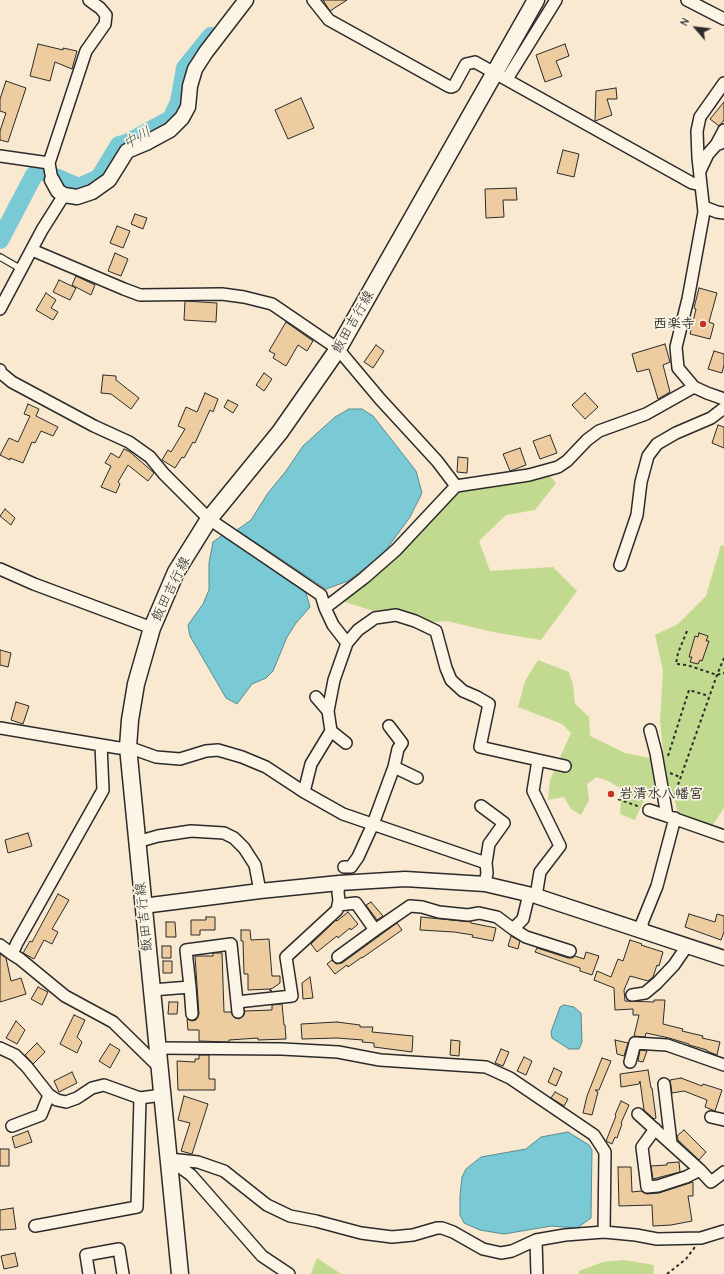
<!DOCTYPE html>
<html>
<head>
<meta charset="utf-8">
<style>
	body { margin:0 }
	#map { position:relative; width:724px; height:1274px; overflow:hidden; background:#f8e9d0; font-family:"Comic Neue",sans-serif }
	canvas { display:block }
	.north { position:absolute; left:676px; top:8px; width:40px; height:40px; -webkit-text-stroke:3px #fcf5e5; paint-order:stroke; rotate:298deg; font-size:11px; font-weight:700; line-height:16px; text-align:center; color:#2b2b2b }
	.north::after { content:''; display:block; margin:auto; width:14px; height:18px; background:#2b2b2b; clip-path:polygon(50% 0,100% 100%,50% 72%,0 100%) }
</style>
</head>
<body>
<div id="map">
<canvas width="724" height="1274"></canvas>
<div class="north">N</div>
</div>
<script>
const ctx = document.querySelector('canvas').getContext('2d');
ctx.lineJoin = 'round';
function fill(path, color) { ctx.fillStyle = color; ctx.fill(path, 'evenodd'); }
const poly = rows => new Path2D(rows.map(r => 'M' + r).join(''));
function strokePath(path, color, width, dash) { ctx.strokeStyle = color; ctx.lineWidth = width; ctx.lineCap = dash ? 'butt' : 'round'; ctx.setLineDash(dash || []); ctx.stroke(path); }
function write(font, color, halo, rows, align = 'center') {
  ctx.font = font + ' "Comic Neue","Klee One",sans-serif'; ctx.lineWidth = 3.5; ctx.setLineDash([]); ctx.textBaseline = 'middle'; ctx.strokeStyle = halo; ctx.fillStyle = color; for (const [text, x, y, turn = 0] of rows) {
    ctx.save(); ctx.translate(x, y); ctx.rotate((+turn || 0) * Math.PI / 180); ctx.textAlign = isNaN(turn) ? turn : align; if (halo) ctx.strokeText(text, 0, 0); ctx.fillText(text, 0, 0); ctx.restore();
  }
}
const green = poly([
	[545,470,556,483,535,510,506,515,479,541,490,571,553,567,577,591,541,640,493,632,447,621,413,624,336,599,456,486],
	[721,545,724,546,724,808,712,826,678,813,674,797,666,779,660,720,663,671,655,635,678,624,706,596],
	[538,660,569,672,573,685,575,704,589,717,590,736,625,753,659,760,660,779,642,804,635,820,620,814,622,789,608,781,597,777,587,784,589,800,581,815,571,809,564,797,548,800,550,780,571,733,562,724,518,707,525,681],
	[317,1258,341,1274,311,1274],
	[624,1260,654,1265,653,1274,579,1274,579,1271,603,1262]
]);
const water = poly([
	[349,409,362,409,373,416,416,471,422,493,410,517,383,554,348,581,326,589,237,530,251,520,268,493,286,471,303,446,335,417,349,409],
	[224,534,306,593,310,607,296,623,287,637,273,671,266,678,252,684,237,704,226,698,190,636,188,625,203,604,209,590,209,563,213,542,224,534],
	[564,1005,574,1007,581,1013,582,1042,579,1049,569,1049,552,1038,551,1032,560,1007,564,1005],
	[568,1132,589,1145,592,1150,591,1218,577,1228,551,1226,504,1234,480,1230,464,1223,460,1215,460,1196,462,1177,466,1169,481,1157,526,1149,541,1137,568,1132]
]);
const river = poly([
	[0,240,34,175,39,170,79,187,99,178,119,145,127,143,171,119,179,102,185,68,211,36]
]);
const building = poly([
	[323,0,347,0,330,11,323,0],
	[38,44,63,50,63,48,77,51,72,69,55,62,50,81,30,76,38,44],
	[565,44,569,56,556,61,562,76,545,82,536,55,565,44],
	[6,81,26,88,8,142,0,140,0,131,6,113,0,111,0,99,6,81],
	[616,88,617,99,607,99,612,115,595,121,596,91,616,88],
	[301,98,314,128,288,139,275,110,301,98],
	[724,102,724,120,719,126,710,119,724,102],
	[563,150,579,154,574,177,557,173,563,150],
	[516,188,517,200,503,200,504,217,486,218,485,189,516,188],
	[135,214,147,218,143,229,131,224,135,214],
	[117,226,130,231,123,248,110,243,117,226],
	[115,253,128,259,121,276,108,271,115,253],
	[76,276,95,285,91,295,72,285,76,276],
	[59,280,76,288,70,300,53,292,59,280],
	[699,288,717,293,709,322,714,324,710,339,690,334,696,309,694,308,699,288],
	[46,293,56,300,51,308,58,312,53,320,36,310,46,293],
	[185,301,217,303,216,322,184,320,185,301],
	[286,322,313,341,307,351,298,345,286,366,273,358,275,354,269,351,286,322],
	[665,344,670,362,663,365,670,392,658,399,649,369,637,372,632,354,665,344],
	[376,345,384,351,373,368,364,362,376,345],
	[714,351,724,354,724,365,722,373,708,369,714,351],
	[264,373,272,379,264,391,256,385,264,373],
	[103,375,116,376,116,380,139,398,131,409,111,394,101,393,103,375],
	[205,393,218,399,213,412,210,410,195,443,193,442,184,458,182,457,175,468,162,460,168,450,171,452,185,429,178,426,186,407,197,412,205,393],
	[585,393,598,407,585,419,572,405,585,393],
	[228,400,238,405,233,413,224,407,228,400],
	[28,404,39,409,36,416,58,427,53,436,41,431,35,443,32,442,23,463,10,458,10,460,0,455,9,438,18,442,30,416,24,414,28,404],
	[718,425,724,427,724,448,712,443,718,425],
	[550,435,557,453,540,459,533,441,550,435],
	[520,448,526,465,510,471,503,454,520,448],
	[124,449,130,452,154,473,148,481,128,465,118,482,120,484,116,493,101,487,111,466,105,463,111,453,119,458,124,449],
	[458,457,468,458,467,473,457,472,458,457],
	[5,509,15,518,11,525,0,516,5,509],
	[699,633,708,636,706,641,709,641,702,661,700,660,698,664,690,662,692,657,689,657,695,636,698,637,699,633],
	[0,650,11,653,8,667,0,665,0,650],
	[16,702,29,706,23,724,11,720,16,702],
	[28,833,32,846,8,853,5,840,28,833],
	[58,894,69,900,52,929,58,932,52,944,44,940,34,959,23,953,30,941,32,942,58,894],
	[371,902,383,916,377,920,366,905,371,902],
	[348,912,358,924,351,930,350,928,338,938,337,936,317,952,311,944,336,920,337,921,348,912],
	[689,914,715,922,717,914,724,916,724,932,721,940,685,927,689,914],
	[206,917,215,917,215,930,200,930,200,935,191,935,191,920,206,920,206,917],
	[421,917,471,922,471,923,496,928,493,941,472,937,473,935,454,932,420,930,421,917],
	[166,922,175,922,176,937,166,937,166,922],
	[397,923,402,930,362,958,362,957,348,967,347,965,335,974,327,964,332,960,336,964,342,963,397,923],
	[241,930,250,930,251,940,269,939,272,976,280,976,280,983,273,988,270,989,272,991,270,991,270,989,248,990,248,974,244,974,243,941,241,941,241,930],
	[511,936,520,941,518,949,508,946,511,936],
	[630,940,642,944,641,945,663,952,659,966,657,965,653,977,648,981,630,976,624,990,625,1001,654,1002,654,1000,665,1000,663,1024,683,1029,682,1031,703,1036,702,1038,720,1042,717,1055,707,1051,707,1050,689,1045,689,1044,669,1038,646,1033,645,1037,634,1036,639,1015,633,1015,633,1009,615,1010,614,988,594,980,597,971,611,977,618,959,623,961,630,940],
	[162,946,171,946,171,958,162,958,162,946],
	[537,948,568,958,572,958,575,956,584,959,586,952,599,956,592,975,580,971,580,968,535,952,537,948],
	[213,953,222,953,224,1012,231,1012,233,1016,236,1018,239,1019,244,1015,245,1011,272,1010,272,1005,282,1004,284,1025,285,1025,286,1039,258,1040,258,1038,229,1040,229,1042,199,1041,199,1030,188,1030,187,1019,192,1021,196,1020,198,1017,199,1014,195,956,213,956,213,953],
	[0,954,6,958,11,981,21,978,26,994,0,1002,0,954],
	[163,961,172,961,172,973,163,973,163,961],
	[310,977,313,998,303,999,302,983,310,977],
	[38,987,48,992,42,1005,31,999,38,987],
	[169,1002,178,1002,177,1014,168,1014,169,1002],
	[74,1015,85,1020,77,1037,82,1042,77,1053,60,1044,74,1015],
	[16,1021,25,1030,17,1044,6,1038,16,1021],
	[337,1022,360,1025,360,1027,373,1027,372,1032,413,1036,412,1052,374,1047,374,1043,362,1042,363,1040,337,1038,302,1039,301,1024,337,1022],
	[451,1040,460,1041,459,1056,450,1055,451,1040],
	[615,1040,628,1043,624,1056,617,1054,615,1040],
	[37,1043,45,1052,33,1064,25,1055,37,1043],
	[110,1044,120,1050,110,1068,99,1061,110,1044],
	[501,1049,509,1052,503,1066,495,1063,501,1049],
	[640,1050,647,1051,643,1062,638,1061,640,1050],
	[199,1055,209,1055,209,1079,215,1079,215,1090,178,1090,177,1061,195,1062,195,1059,199,1059,199,1055],
	[524,1057,532,1061,526,1075,517,1071,524,1057],
	[602,1058,611,1061,599,1090,595,1090,598,1092,592,1115,583,1113,587,1096,602,1058],
	[554,1068,562,1072,556,1086,548,1082,554,1068],
	[648,1070,651,1088,652,1088,656,1118,654,1119,644,1110,640,1081,639,1084,621,1087,620,1074,648,1070],
	[72,1072,77,1083,59,1092,54,1081,72,1072],
	[681,1078,702,1086,703,1084,722,1090,715,1111,705,1107,707,1100,684,1091,672,1093,670,1080,681,1078],
	[555,1092,568,1099,564,1106,551,1098,555,1092],
	[184,1096,208,1104,192,1154,181,1151,190,1123,178,1120,184,1096],
	[621,1101,629,1105,621,1123,622,1124,617,1138,615,1137,612,1144,606,1141,616,1116,615,1115,621,1101],
	[684,1130,706,1152,699,1160,678,1140,677,1136,684,1130],
	[28,1131,32,1142,15,1148,12,1137,28,1131],
	[0,1149,9,1149,9,1166,0,1166,0,1149],
	[679,1162,680,1172,653,1179,651,1166,667,1165,667,1163,679,1162],
	[618,1167,631,1167,632,1192,641,1191,647,1194,659,1193,693,1182,693,1196,688,1196,692,1221,671,1225,653,1226,652,1205,619,1206,618,1167],
	[13,1208,16,1229,0,1230,0,1210,13,1208],
	[15,1253,18,1266,4,1269,1,1256,15,1253]
]);
const path = poly([
	[687,631,678,653,676,664,687,665,717,675,724,673],
	[668,756,689,690,709,696],
	[670,773,680,777],
	[674,796,717,675,724,658],
	[618,799,640,807],
	[667,1274,686,1259,695,1247]
]);
const service = poly([
	[0,257,21,269]
]);
const minor = poly([
	[313,0,329,20,448,86,451,87,454,86,466,64,475,62,692,183,701,185],
	[687,0,724,19],
	[507,79,556,0],
	[724,83,700,117,697,131,698,158,704,212,688,299,676,347,678,368,694,387,707,393,724,399],
	[716,145,724,130],
	[0,156,49,163],
	[700,171,708,154,716,145,724,142],
	[52,180,49,163,86,51,105,24,106,15,100,8,89,0],
	[704,207,717,212,724,213],
	[32,250,124,289,140,295,222,294,244,297,272,304,338,349,380,399,437,461,456,486],
	[0,309,42,230,64,195],
	[0,370,1,373,12,382,94,426,129,442,150,457,164,474,209,519,321,595,325,608,333,625,347,643,334,680,328,711,331,731,346,743],
	[620,565,637,515,641,482,648,456,657,444,676,433,711,418,724,408],
	[0,569,34,584,152,628],
	[325,608,364,578,396,550,456,486,529,475,558,467,567,461,587,440,599,431,646,414,694,387],
	[347,643,358,630,375,618,396,615,415,621,436,631,446,668,451,680,463,691,477,697,489,704,480,747,538,760,533,791,560,846,540,872,536,896],
	[316,697,328,711],
	[0,728,119,748,128,747,156,757,180,759,206,751,218,750,242,757,266,767,304,792,343,814,486,863],
	[650,730,656,753,667,816,724,836],
	[101,745,103,790,17,943,12,954,20,959,65,996,113,1022,159,1067],
	[538,760,565,766],
	[394,767,417,778],
	[304,792,311,764,331,731],
	[481,806,504,823,489,844,486,863,487,873,485,884],
	[649,810,667,816],
	[137,842,158,836,191,831,224,833,234,838,244,848,255,865,260,891],
	[344,867,351,867,358,857,373,824,394,767,398,749,402,743,389,726],
	[513,929,526,937,570,951],
	[375,930,410,906,422,907,439,912,468,915,479,913,497,917,513,929,523,919,529,894],
	[643,931,642,923,657,886,675,818],
	[0,945,12,954],
	[338,957,375,930,356,903,338,905],
	[190,987,192,1014],
	[152,990,190,987,186,950,231,944,238,1012],
	[632,995,645,993,657,983,674,965,687,946],
	[237,1002,292,996,286,957,337,910,339,900,338,893,339,883],
	[0,1048,15,1055,27,1067,49,1095,57,1100,66,1102,77,1098,92,1088,104,1085,140,1098,162,1095],
	[157,1048,282,1049,338,1052,380,1060,486,1067,510,1078,594,1135,605,1152,604,1232],
	[630,1062,635,1043,667,1045,724,1065],
	[664,1084,671,1143],
	[638,1114,700,1170,711,1182,724,1172],
	[711,1117,724,1120],
	[12,1126,41,1115,49,1095],
	[655,1129,642,1147,647,1187,658,1186,686,1177,700,1170],
	[169,1159,198,1162,224,1171,267,1205,290,1216,316,1221,361,1233,392,1237,413,1235,437,1228,442,1228,453,1232,483,1249,501,1253,512,1251,536,1240,565,1235,604,1232,636,1235,657,1239,701,1238,724,1231],
	[169,1159,191,1175,262,1256,289,1274],
	[35,1226,137,1207,140,1098],
	[536,1240,537,1274],
	[89,1274,86,1255,119,1249,123,1274]
]);
const tertiary = poly([
	[52,180,58,191,64,195,77,197,92,192,109,180,127,151,146,143,170,130,182,118,188,107,190,86,195,69,206,52,246,0],
	[143,906,260,891,339,883,405,879,485,884,536,896,724,958]
]);
const secondary = poly([
	[180,1274,128,747,130,720,136,684,152,628,176,572,209,519,280,432,338,349,536,0]
]);
const markers = [
	[703,324,4,"#c8321e"],
	[611,794,4,"#c8321e"]
];
const streetNames = [
	["飯田吉行線",353,322,-60],
	["飯田吉行線",171,589,-64],
	["飯田吉行線",144,917,-96]
];
const poiNames = [
	["西楽寺",695,324],
	["岩清水八幡宮",619,794,"left"]
];
const waterNames = [
	["中川",137,138,-30]
];
fill(green, '#c2d990');
fill(water, '#7acad5');
strokePath(water, '#5a8a91', 1);
strokePath(river, '#7acad5', 18);
fill(building, '#edcda0');
strokePath(building, '#2b2b2b', 1);
strokePath(service, '#2b2b2b', 8);
strokePath(minor, '#2b2b2b', 14);
strokePath(tertiary, '#2b2b2b', 17);
strokePath(secondary, '#2b2b2b', 19);
strokePath(path, '#2b2b2b', 2, [3, 3]);
strokePath(service, '#fcf5e5', 5.5);
strokePath(minor, '#fcf5e5', 11);
strokePath(tertiary, '#fcf5e5', 14);
strokePath(secondary, '#fcf5e5', 16);
for (const [x, y, r, color] of markers) { const dot = new Path2D(); dot.arc(x, y, r, 0, 2 * Math.PI); ctx.fillStyle = color; ctx.fill(dot); strokePath(dot, '#fcf5e5', 1.5); }
write('14px', '#2b2b2b', '#fcf5e5', streetNames);
write('bold 14px', '#2b2b2b', '#fcf5e5', poiNames, 'right');
write('italic 15px', '#435b5e', '#fcf5e5', waterNames);
</script>
</body>
</html>
